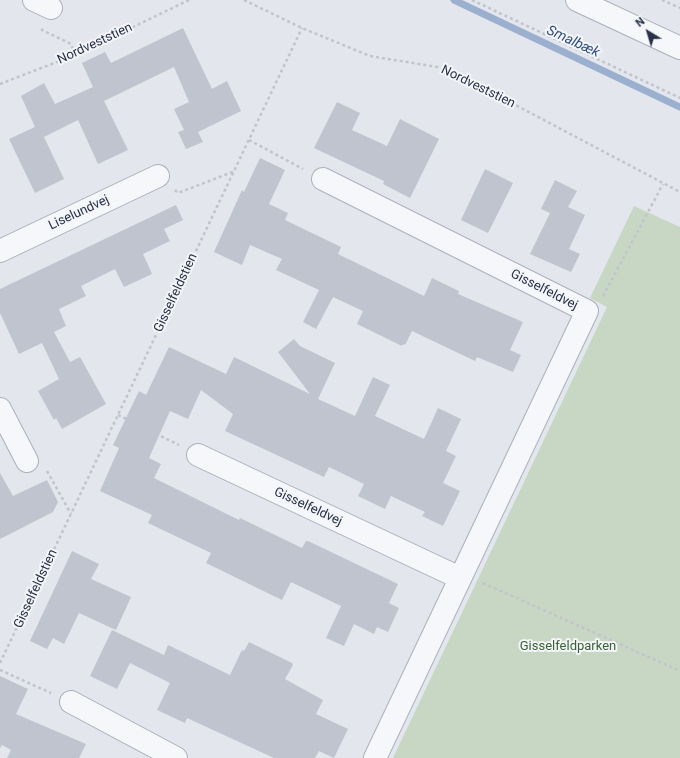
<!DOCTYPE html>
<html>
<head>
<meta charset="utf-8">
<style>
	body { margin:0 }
	#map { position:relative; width:680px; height:758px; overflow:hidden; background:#e3e6ec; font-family:Roboto,sans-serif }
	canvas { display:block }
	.north { position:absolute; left:628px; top:12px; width:40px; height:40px; -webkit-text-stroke:3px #f3f5f9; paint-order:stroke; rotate:322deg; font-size:11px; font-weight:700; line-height:16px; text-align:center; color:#293146 }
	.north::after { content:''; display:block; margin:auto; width:14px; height:18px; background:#293146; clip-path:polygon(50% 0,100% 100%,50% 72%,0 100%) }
</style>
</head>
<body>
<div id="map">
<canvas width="680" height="758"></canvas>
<div class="north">N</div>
</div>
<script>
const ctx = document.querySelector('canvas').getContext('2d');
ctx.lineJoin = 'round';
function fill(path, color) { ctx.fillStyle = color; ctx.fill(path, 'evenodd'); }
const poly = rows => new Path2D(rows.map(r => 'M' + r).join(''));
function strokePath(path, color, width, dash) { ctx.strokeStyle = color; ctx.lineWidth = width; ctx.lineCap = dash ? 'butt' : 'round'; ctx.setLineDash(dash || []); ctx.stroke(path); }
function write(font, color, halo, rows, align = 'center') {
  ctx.font = font + ' Roboto,sans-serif'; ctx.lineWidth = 4; ctx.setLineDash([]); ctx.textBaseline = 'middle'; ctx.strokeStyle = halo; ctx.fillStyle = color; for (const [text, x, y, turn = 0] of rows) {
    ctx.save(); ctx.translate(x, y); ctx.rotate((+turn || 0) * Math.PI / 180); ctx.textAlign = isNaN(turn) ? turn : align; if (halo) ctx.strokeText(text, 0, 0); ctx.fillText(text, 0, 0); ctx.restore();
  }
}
const green = poly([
	[634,206,680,227,680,758,393,758,607,307,590,298]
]);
const stream = poly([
	[454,0,680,107]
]);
const building = poly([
	[183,28,212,89,227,81,241,111,198,132,203,142,186,149,178,132,184,130,174,109,189,102,174,67,104,101,128,150,98,164,78,120,44,137,64,179,35,193,9,139,35,127,21,96,44,83,55,104,93,87,82,63,105,52,111,63],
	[337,102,360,113,352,130,387,146,400,119,439,139,410,198,383,184,384,181,314,148],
	[260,158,285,170,269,204,288,213,285,220,341,247,338,254,424,296,432,278,459,291,458,294,523,322,510,350,521,355,513,372,477,357,475,361,412,331,405,345,403,344,402,346,357,324,363,311,333,297,316,329,303,322,319,290,276,270,282,259,250,245,242,265,214,252,242,190,244,192],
	[485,169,513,183,488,233,461,220],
	[555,180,577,191,568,207,585,215,569,249,580,254,571,272,530,254,550,213,541,209],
	[176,205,183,220,164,229,170,241,143,254,152,274,124,287,115,269,81,286,86,296,59,309,66,326,54,332,70,362,80,357,106,404,62,429,56,418,54,420,38,391,59,379,42,343,19,354,0,313,0,289],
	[294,339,300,346,335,363,318,399,355,416,373,377,390,385,375,416,424,439,438,408,461,419,446,451,456,456,443,483,460,491,443,526,422,516,425,512,391,496,385,509,358,496,364,484,329,467,324,477,225,431,233,414,201,390,188,419,170,411,149,458,161,464,154,478,239,520,240,518,302,548,306,541,308,541,398,584,389,603,399,608,388,632,377,627,374,634,354,624,344,646,326,638,341,606,291,582,282,600,206,563,211,553,148,523,152,515,100,491,119,448,113,445,139,391,146,395,169,347,226,374,234,357,310,394,278,352],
	[0,473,13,496,47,480,58,502,53,512,0,539],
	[72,551,99,564,91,579,131,597,116,630,79,613,64,644,53,638,47,649,30,641],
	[112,630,164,655,168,645,230,675,242,650,244,651,249,642,292,663,293,665,285,679,323,700,316,714,348,729,334,758,319,751,315,758,274,758,187,718,185,723,157,710,170,683,130,663,117,689,90,676],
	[0,676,28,689,16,714,86,744,79,758,7,758,11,750,2,745,0,748]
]);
const path = poly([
	[244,0,302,28,370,56,437,67,489,91,680,192],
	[472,0,680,98],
	[662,0,680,8],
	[43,29,42,30,71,44,75,55],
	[0,84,75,55,189,0],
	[249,140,303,169],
	[175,190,178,193,235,171],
	[603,296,663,184],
	[118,415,179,445],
	[47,471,71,514],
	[483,583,680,671],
	[0,663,302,28],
	[0,670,51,693]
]);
const minor = poly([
	[34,0,51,8],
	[577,0,680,48],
	[323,179,587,311,375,758],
	[0,251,158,176],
	[0,409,27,461],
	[198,455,460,578],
	[71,702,176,758]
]);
const streetNames = [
	["Nordveststien",95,44,-25],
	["Nordveststien",478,87,26],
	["Liselundvej",79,213,-25],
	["Gisselfeldvej",544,290,27],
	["Gisselfeldstien",176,293,-65],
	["Gisselfeldvej",308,507,25],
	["Gisselfeldstien",36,589,-65]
];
const parkNames = [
	["Gisselfeldparken",568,647]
];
const waterNames = [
	["Smalbæk",573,42,25]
];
fill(green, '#c7d7c3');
strokePath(stream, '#9bb0cf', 7);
fill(building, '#bfc4cf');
strokePath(minor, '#abb0ba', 24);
strokePath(path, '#c1c4cb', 2.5, [3, 3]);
strokePath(minor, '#f6f7fa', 22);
write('13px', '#293146', '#f3f5f9', streetNames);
write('13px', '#3a6335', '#f3f5f9', parkNames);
write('italic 14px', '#2f4d7e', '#f3f5f9', waterNames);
</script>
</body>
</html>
